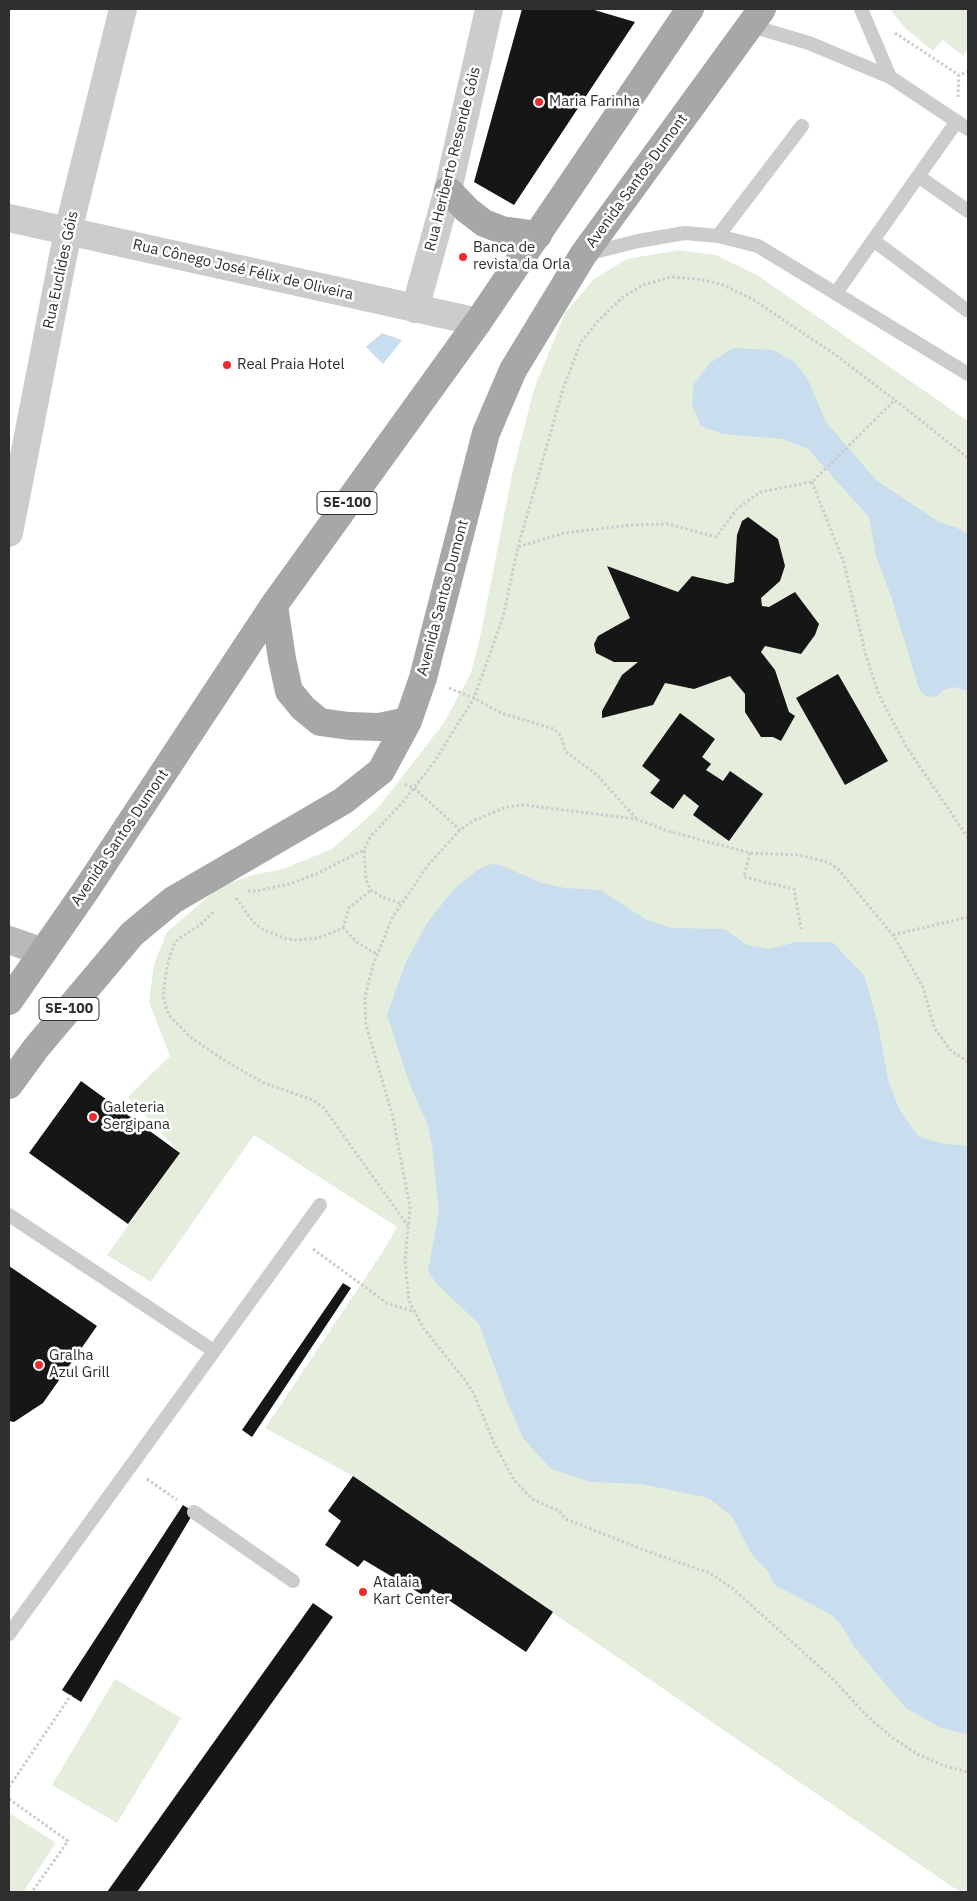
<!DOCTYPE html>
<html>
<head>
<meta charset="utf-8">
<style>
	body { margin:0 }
	#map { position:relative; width:977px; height:1901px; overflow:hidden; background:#fff; font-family:"IBM Plex Sans",sans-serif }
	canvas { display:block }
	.frame { position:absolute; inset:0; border:10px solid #2f2f2f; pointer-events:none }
</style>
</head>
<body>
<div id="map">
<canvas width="977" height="1901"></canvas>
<div class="frame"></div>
</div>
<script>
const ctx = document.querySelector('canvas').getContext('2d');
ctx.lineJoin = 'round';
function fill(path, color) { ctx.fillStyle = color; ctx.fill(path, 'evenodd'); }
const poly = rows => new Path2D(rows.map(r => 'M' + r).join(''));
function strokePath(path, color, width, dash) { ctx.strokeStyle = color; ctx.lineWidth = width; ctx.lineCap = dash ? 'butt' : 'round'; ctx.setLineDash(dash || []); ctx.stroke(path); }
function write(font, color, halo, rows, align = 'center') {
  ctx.font = font + ' "IBM Plex Sans",sans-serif'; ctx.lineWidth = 5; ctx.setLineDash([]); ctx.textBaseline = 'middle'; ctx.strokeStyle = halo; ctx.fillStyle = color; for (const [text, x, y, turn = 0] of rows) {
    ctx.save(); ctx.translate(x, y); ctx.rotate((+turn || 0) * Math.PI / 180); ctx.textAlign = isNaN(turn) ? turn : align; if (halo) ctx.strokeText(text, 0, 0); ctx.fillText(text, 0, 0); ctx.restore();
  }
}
const green = poly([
	[890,9,968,9,968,48,963,56,943,40,933,51,905,28],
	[678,250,716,255,757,275,968,421,968,1892,961,1892,951,1886,353,1476,265,1428,385,1248,397,1227,254,1135,151,1282,107,1255,180,1153,128,1097,170,1056,149,1002,154,964,167,932,221,886,253,875,283,869,332,849,377,809,443,724,471,673,481,633,512,475,534,389,565,313,594,279,627,259],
	[115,1679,181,1718,117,1823,52,1785],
	[9,1813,56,1843,23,1892,9,1892]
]);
const water = poly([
	[382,333,402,340,383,364,366,347],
	[733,348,773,350,794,362,807,378,826,422,876,480,939,522,955,527,968,534,967,691,954,687,944,690,936,697,926,696,919,689,891,596,876,556,869,517,808,449,782,439,723,434,701,426,692,405,694,384,710,363],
	[490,864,500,865,542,883,565,888,600,890,647,920,671,928,725,929,747,945,770,949,796,942,832,942,864,975,878,1024,888,1080,899,1109,918,1136,939,1143,968,1146,968,1734,941,1728,906,1708,855,1648,840,1623,830,1614,775,1585,767,1570,753,1556,732,1517,709,1498,641,1484,591,1482,551,1469,523,1438,505,1396,479,1324,436,1283,428,1271,439,1211,432,1145,427,1123,409,1082,387,1015,406,962,427,923,454,889,479,869]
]);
const building = poly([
	[522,9,591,9,635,22,514,205,474,182],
	[748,517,778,539,785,566,780,581,761,598,762,606,769,607,795,592,819,624,815,635,801,654,765,646,761,652,775,670,789,712,795,716,781,741,773,737,761,737,745,712,745,694,730,676,694,689,665,683,653,705,602,718,602,711,622,675,638,662,614,662,596,653,594,644,598,636,630,618,607,566,678,592,692,576,727,584,734,582,737,535,742,521],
	[838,674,888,761,845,785,796,698],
	[680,713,715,739,702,757,711,764,706,770,723,781,730,771,763,794,729,841,693,815,699,806,684,794,673,809,650,793,660,780,642,766],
	[81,1081,180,1153,128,1224,29,1153],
	[9,1266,97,1326,43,1403,14,1422,9,1421],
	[343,1283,351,1288,252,1437,242,1430],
	[353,1476,553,1612,526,1652,432,1589,426,1597,364,1560,358,1567,325,1545,341,1521,328,1511],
	[183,1505,194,1512,81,1702,62,1690],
	[313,1603,333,1617,137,1892,107,1892]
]);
const path = poly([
	[895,33,959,75],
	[958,97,959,75,968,72],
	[812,482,844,563,866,656,879,695,906,746,968,838],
	[518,547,563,389,581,342,598,321,623,297,643,285,671,277,697,279,721,284,752,299,833,353,895,400],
	[449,688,474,698,501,713,554,729,561,736,565,751,597,775,636,818],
	[405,784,414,788,460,830],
	[750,853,744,877,794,889,801,929],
	[248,891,257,891,289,884,314,875,364,850],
	[236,898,253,922,262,929,284,938,295,940,318,938,343,928,358,943,377,954],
	[400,903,382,897,371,890,366,880,364,850,370,837,402,803,435,761,474,698,503,617,518,547,564,533,631,525,669,524,716,537,737,509,760,492,812,482,895,400,968,458],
	[213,912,200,925,178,939,173,946,167,967,163,997,169,1015,190,1037,227,1062,264,1083,313,1100,324,1108,408,1226],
	[343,928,349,908,371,890],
	[893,935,968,917],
	[968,1062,950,1050,934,1027,923,987,893,935,838,869,827,862,799,855,750,853,668,831,636,819,524,805,506,807,473,821,460,830,428,865,392,918,373,965,365,997,366,1025,393,1117,410,1208,405,1260,409,1301,424,1329,465,1380,474,1394,494,1443,514,1480,532,1499,559,1511,566,1519,649,1552,710,1573,732,1588,830,1676,868,1717,893,1738,919,1755,945,1766,968,1772],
	[313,1249,387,1303,415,1312],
	[147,1479,177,1500],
	[9,1787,71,1695],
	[9,1799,68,1841,32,1892]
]);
const lane = poly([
	[861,9,890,77],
	[751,26,809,43,890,77,968,129],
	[918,176,968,211],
	[718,236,802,126],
	[873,240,968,311],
	[587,254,638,241,685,233,718,236,758,246,968,374],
	[836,293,957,121],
	[9,1215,214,1351],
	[194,1512,293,1581],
	[9,1634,320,1205]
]);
const street = poly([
	[9,218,478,322],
	[415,309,448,190,489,9],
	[9,533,68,231,123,9]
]);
const secondary = poly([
	[9,940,43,952]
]);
const primary = poly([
	[448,190,467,210,484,223,502,230,538,235],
	[274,605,282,659,289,691,303,708,320,722,349,726,379,727,408,721],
	[9,1001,86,890,274,605,478,322,690,9],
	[9,1085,36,1048,132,934,173,900,343,801,381,771,408,721,423,678,486,433,513,370,583,255,762,9]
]);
const markers = [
	[539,102,5,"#ec2c2f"],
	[463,257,5,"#ec2c2f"],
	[227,365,5,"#ec2c2f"],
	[93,1117,5,"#ec2c2f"],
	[39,1365,5,"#ec2c2f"],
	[363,1592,5,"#ec2c2f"]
];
const shields = [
	[347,503,60],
	[69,1009,60]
];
const shieldNames = [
	["SE-100",347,503],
	["SE-100",69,1009]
];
const poiNames = [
	["Maria Farinha",549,102],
	["Banca de",473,248],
	["revista da Orla",473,265],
	["Real Praia Hotel",237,365],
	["Galeteria",103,1108],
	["Sergipana",103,1125],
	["Gralha",49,1356],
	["Azul Grill",49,1373],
	["Atalaia",373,1583],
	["Kart Center",373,1600]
];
const streetNames = [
	["Rua Heriberto Resende Góis",453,159,-76],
	["Avenida Santos Dumont",637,181,-54],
	["Rua Euclídes Góis",61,270,-78],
	["Rua Cônego José Félix de Oliveira",243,270,13],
	["Avenida Santos Dumont",443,598,-75],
	["Avenida Santos Dumont",120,838,-56]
];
fill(green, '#e5eddd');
fill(water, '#c8dded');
fill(building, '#161616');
strokePath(path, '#ccc', 3, [2.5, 2.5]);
strokePath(lane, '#ccc', 14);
strokePath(street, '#ccc', 28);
strokePath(secondary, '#b9b9b9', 28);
strokePath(primary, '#a7a7a7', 28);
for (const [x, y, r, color] of markers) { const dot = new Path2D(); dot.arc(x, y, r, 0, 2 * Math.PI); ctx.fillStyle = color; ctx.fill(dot); strokePath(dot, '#fff', 2); }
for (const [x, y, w] of shields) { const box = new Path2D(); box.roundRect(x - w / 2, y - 11.5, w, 23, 4); ctx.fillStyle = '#fff'; ctx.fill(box); strokePath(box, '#2f2f2f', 1); }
write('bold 14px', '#2f2f2f', null, shieldNames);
write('15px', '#2f2f2f', '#fff', poiNames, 'left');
write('15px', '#2f2f2f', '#fff', streetNames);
</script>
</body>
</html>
